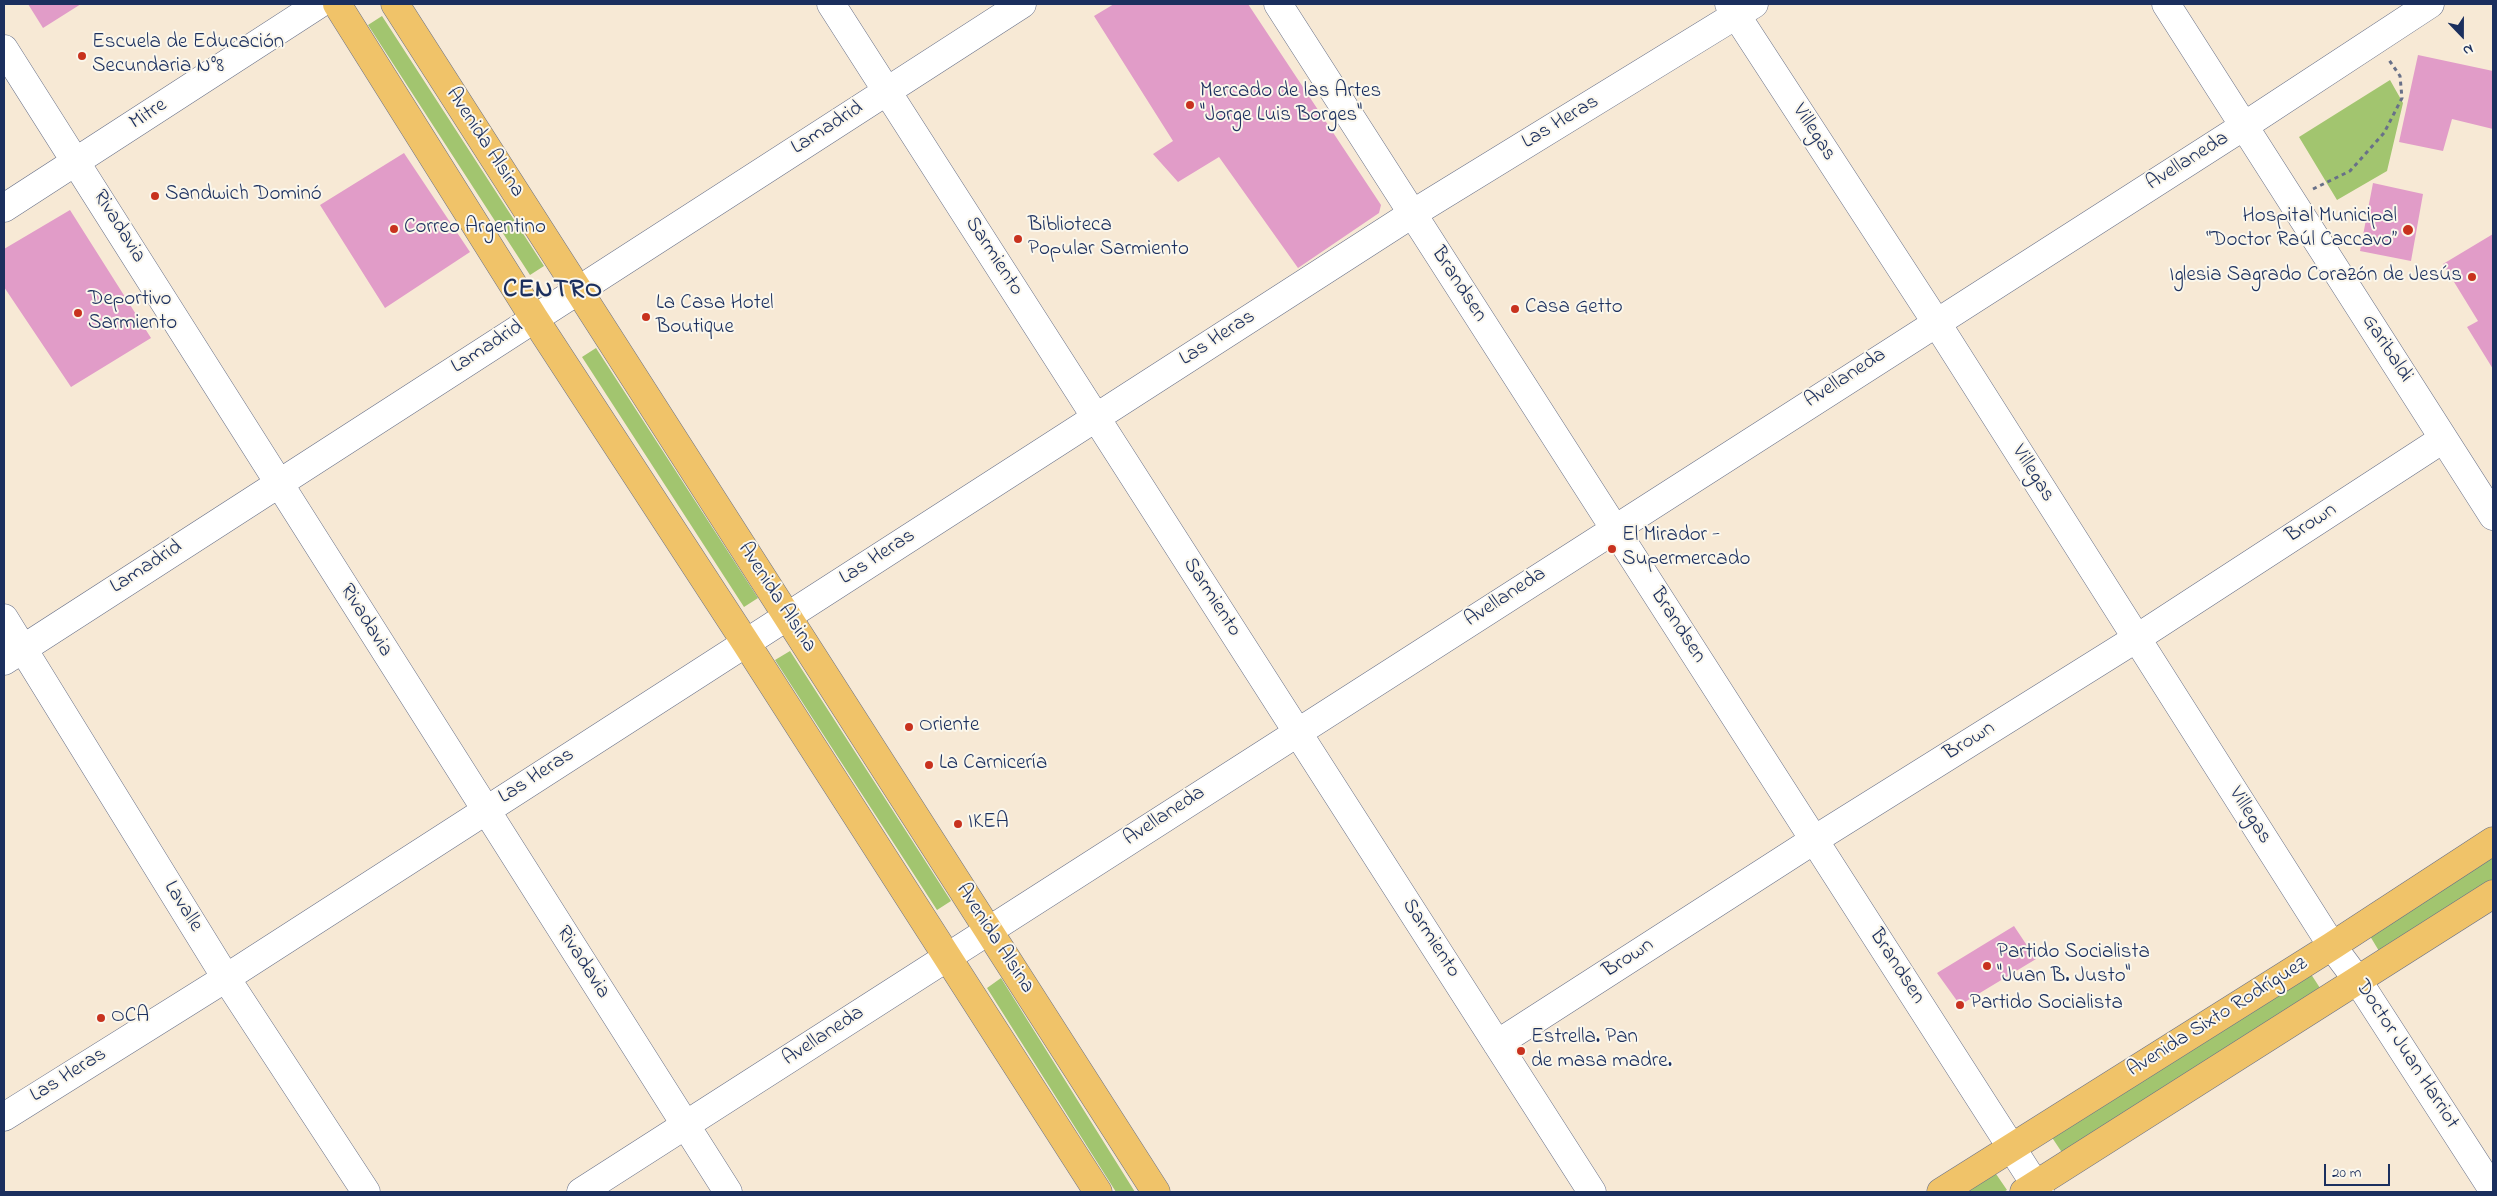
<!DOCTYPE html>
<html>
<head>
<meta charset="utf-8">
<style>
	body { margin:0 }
	#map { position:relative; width:2497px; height:1196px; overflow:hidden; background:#f7e9d5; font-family:"Indie Flower",sans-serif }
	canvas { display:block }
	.frame { position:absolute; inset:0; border:5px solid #1b2f5e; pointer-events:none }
	.north { position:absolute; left:2437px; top:10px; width:50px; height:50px; -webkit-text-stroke:4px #fbf7ec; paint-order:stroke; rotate:158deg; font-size:14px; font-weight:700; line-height:20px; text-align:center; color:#1b2f5e }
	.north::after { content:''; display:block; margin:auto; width:18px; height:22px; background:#1b2f5e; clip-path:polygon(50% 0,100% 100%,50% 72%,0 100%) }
	.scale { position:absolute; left:2324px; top:1164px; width:66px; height:22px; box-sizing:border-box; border:2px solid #1b2f5e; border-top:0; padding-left:6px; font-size:15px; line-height:18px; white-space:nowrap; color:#1b2f5e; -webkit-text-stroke:4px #fbf7ec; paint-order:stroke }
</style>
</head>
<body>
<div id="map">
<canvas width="2497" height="1196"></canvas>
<div class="frame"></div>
<div class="north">N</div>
<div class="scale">20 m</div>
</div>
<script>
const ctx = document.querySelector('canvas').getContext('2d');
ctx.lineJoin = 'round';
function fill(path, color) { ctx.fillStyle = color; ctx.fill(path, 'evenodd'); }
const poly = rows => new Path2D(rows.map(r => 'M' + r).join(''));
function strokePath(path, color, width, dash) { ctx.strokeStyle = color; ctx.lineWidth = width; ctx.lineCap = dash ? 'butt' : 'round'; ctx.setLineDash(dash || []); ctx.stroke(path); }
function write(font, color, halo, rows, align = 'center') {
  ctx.font = font + ' "Indie Flower",sans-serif'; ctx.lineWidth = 4; ctx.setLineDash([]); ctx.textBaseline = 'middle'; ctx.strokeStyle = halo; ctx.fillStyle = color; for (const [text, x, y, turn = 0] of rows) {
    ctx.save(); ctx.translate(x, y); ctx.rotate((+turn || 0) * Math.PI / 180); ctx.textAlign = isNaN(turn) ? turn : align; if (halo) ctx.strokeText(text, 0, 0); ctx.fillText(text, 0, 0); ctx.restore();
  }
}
const green = poly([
	[382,16,544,266,530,275,368,25],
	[2390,80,2403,103,2387,171,2337,200,2299,137],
	[596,348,758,598,744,607,582,357],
	[790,651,951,901,937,910,775,660],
	[2493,852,2493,879,2379,951,2367,931],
	[2307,968,2320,988,2063,1154,2049,1133],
	[1001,978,1135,1192,1116,1192,987,988],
	[1994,1171,2007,1190,2004,1192,1960,1192]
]);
const building = poly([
	[28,4,81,4,43,28],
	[1114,4,1248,4,1381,205,1379,213,1298,268,1219,157,1178,182,1153,154,1173,141,1094,16],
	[2418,55,2493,71,2493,129,2452,119,2443,151,2399,142],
	[404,153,470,252,385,308,320,205],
	[2373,183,2423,194,2411,261,2360,251],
	[70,210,151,338,71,387,4,287,4,249],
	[2493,234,2493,369,2467,327,2478,321,2443,264],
	[2014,926,2036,959,1960,1005,1937,973]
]);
const path = poly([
	[2313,189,2350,171,2384,133,2402,98,2400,76,2389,60]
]);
const minor = poly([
	[831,4,1592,1192],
	[1278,4,2040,1192],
	[1729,4,1936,322,2332,946,2358,981,2493,1190],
	[2166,4,2493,516],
	[4,49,728,1192],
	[4,208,319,4],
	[4,618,226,978,366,1192],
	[4,661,1022,4],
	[1497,1044,1814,840,2137,638,2443,439],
	[4,1117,226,978,1412,214,1754,4],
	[581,1192,2244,126,2430,4]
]);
const major = poly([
	[337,4,534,318,746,643,1098,1192],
	[395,4,1156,1192],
	[1941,1192,2332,946,2493,841],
	[2024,1192,2493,894]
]);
const markers = [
	[82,56,5,"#c8321e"],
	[1190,105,5,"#c8321e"],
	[155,196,5,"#c8321e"],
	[394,229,5,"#c8321e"],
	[2408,230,6,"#c8321e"],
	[1018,239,5,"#c8321e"],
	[2472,277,5,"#c8321e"],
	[1515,309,5,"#c8321e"],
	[78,313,5,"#c8321e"],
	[646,317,5,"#c8321e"],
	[1612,549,5,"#c8321e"],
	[909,727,5,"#c8321e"],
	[929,765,5,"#c8321e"],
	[958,824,5,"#c8321e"],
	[1987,966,5,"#c8321e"],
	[1960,1005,5,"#c8321e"],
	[101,1018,5,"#c8321e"],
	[1521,1051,5,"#c8321e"]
];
const poiNames = [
	["Escuela de Educación",92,44],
	["Secundaria N°8",92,68],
	["Mercado de las Artes",1200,93],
	["\"Jorge Luis Borges\"",1200,117],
	["Sandwich Dominó",165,196],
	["Hospital Municipal",2397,218,"right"],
	["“Doctor Raúl Caccavo”",2397,242,"right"],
	["Biblioteca",1028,227],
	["Popular Sarmiento",1028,251],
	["Correo Argentino",404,229],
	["Iglesia Sagrado Corazón de Jesús",2462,277,"right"],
	["Deportivo",88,301],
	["Sarmiento",88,325],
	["La Casa Hotel",656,305],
	["Boutique",656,329],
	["Casa Getto",1525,309],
	["El Mirador -",1622,537],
	["Supermercado",1622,561],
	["Oriente",919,727],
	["La Carnicería",939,765],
	["IKEA",968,824],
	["Partido Socialista",1997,954],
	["\"Juan B. Justo\"",1997,978],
	["Partido Socialista",1970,1005],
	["OCA",111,1018],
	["Estrella. Pan",1531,1039],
	["de masa madre.",1531,1063]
];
const streetNames = [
	["Mitre",149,115,-33],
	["Las Heras",1561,123,-31],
	["Lamadrid",828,129,-33],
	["Villegas",1813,133,57],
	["Avenida Alsina",484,143,57],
	["Avellaneda",2188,162,-32],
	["Rivadavia",118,227,58],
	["Sarmiento",993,257,57],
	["Brandsen",1458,285,57],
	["Las Heras",1218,339,-33],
	["Lamadrid",488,348,-33],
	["Garibaldi",2386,349,57],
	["Avellaneda",1846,379,-33],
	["Villegas",2032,474,58],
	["Brown",2312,524,-33],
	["Las Heras",878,558,-33],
	["Lamadrid",147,568,-33],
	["Avenida Alsina",776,598,57],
	["Sarmiento",1211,598,57],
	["Avellaneda",1506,598,-33],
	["Rivadavia",365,621,58],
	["Brandsen",1677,626,57],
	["Brown",1970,742,-32],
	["Las Heras",537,777,-33],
	["Villegas",2249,816,58],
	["Avellaneda",1165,817,-33],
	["Lavalle",182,907,58],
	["Avenida Alsina",994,939,57],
	["Sarmiento",1430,939,57],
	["Brown",1629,959,-33],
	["Rivadavia",582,963,57],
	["Brandsen",1896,967,57],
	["Avenida Sixto Rodríguez",2218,1018,-32],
	["Avellaneda",824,1037,-33],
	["Doctor Juan Harriot",2406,1055,57],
	["Las Heras",69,1076,-32]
];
const districtNames = [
	["CENTRO",553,292]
];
fill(green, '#a2c56f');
fill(building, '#e19cc8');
strokePath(minor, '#687088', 29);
strokePath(major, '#687088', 29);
strokePath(path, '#687088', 3, [4, 4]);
strokePath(minor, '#fff', 28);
strokePath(major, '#f0c369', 28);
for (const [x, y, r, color] of markers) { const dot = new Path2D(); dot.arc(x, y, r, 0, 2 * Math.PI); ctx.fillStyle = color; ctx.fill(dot); strokePath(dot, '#fbf7ec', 2); }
write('21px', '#1b2f5e', '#fbf7ec', poiNames, 'left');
write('21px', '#1b2f5e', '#fbf7ec', streetNames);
ctx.letterSpacing = '1px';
write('bold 26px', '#1b2f5e', '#fbf7ec', districtNames);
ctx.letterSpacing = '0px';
</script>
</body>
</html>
